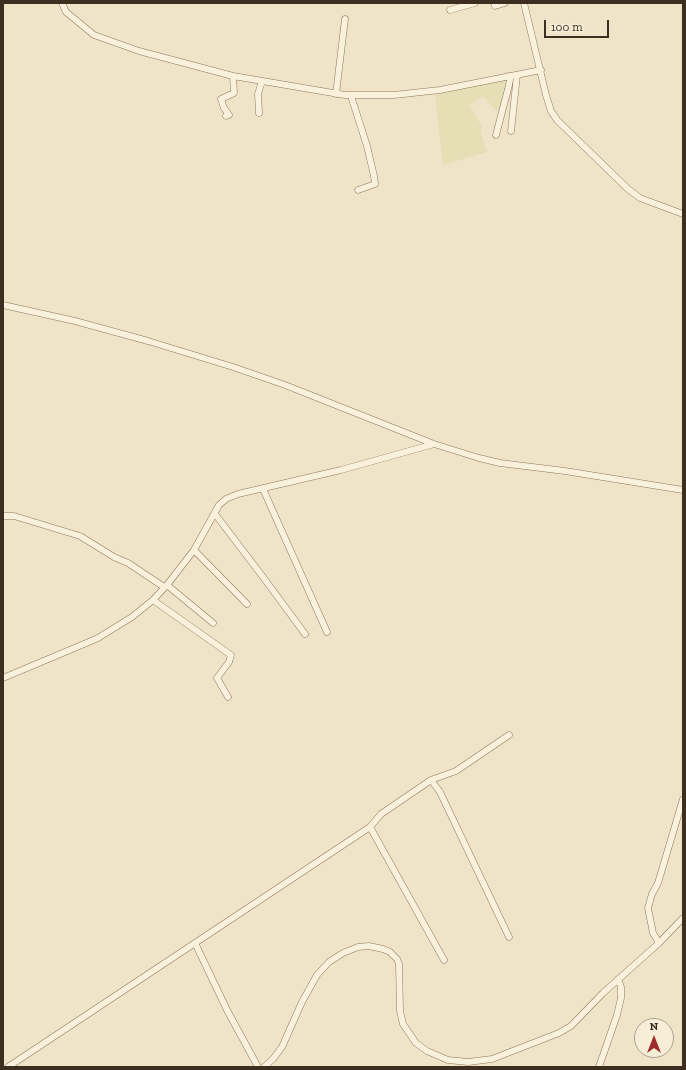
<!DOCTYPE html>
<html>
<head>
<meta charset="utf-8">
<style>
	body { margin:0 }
	#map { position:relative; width:686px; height:1070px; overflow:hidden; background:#f0e4c8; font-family:"Zilla Slab",serif }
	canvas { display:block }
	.frame { position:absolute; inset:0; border:4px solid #3d2e20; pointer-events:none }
	.north { position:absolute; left:634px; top:1018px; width:40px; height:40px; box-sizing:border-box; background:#f7eed8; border:1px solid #ada18e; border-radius:50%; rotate:0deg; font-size:11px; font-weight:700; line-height:16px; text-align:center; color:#3d2e20 }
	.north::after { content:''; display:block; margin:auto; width:14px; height:18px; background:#9e2a2b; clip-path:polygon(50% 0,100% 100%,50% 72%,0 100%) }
	.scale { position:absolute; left:544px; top:20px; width:65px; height:18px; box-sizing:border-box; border:2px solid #3d2e20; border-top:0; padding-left:5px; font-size:12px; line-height:14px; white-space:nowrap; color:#3d2e20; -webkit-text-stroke:3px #f7eed8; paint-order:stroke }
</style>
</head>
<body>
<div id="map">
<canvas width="686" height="1070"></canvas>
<div class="frame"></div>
<div class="north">N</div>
<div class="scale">100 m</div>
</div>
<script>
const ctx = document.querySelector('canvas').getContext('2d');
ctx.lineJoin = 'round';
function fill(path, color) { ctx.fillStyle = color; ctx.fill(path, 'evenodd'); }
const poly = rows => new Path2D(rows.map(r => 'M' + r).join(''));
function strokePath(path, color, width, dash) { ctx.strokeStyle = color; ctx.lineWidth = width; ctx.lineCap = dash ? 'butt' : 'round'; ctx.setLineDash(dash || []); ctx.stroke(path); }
const farmland = poly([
	[508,78,500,114,483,96,470,105,482,127,480,130,487,152,443,165,435,95]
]);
const minor = poly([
	[62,3,66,12,94,35,139,51,233,76,345,95,394,95,440,90,541,70],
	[494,3,495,6,505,3],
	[524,3,546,95,551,111,557,120,628,189,640,198,683,214],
	[450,10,475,3],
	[336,94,345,19],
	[351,96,367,146,374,176,375,184,358,190],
	[259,113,258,94,262,81],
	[226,116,229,115,224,108,221,99,234,93,233,76],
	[511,131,517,75],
	[496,135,508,89,510,80,509,76],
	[3,305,75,321,148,341,233,367,285,385,434,444,479,458,500,463,565,471,683,490],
	[263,489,327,632],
	[215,514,263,577,305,634],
	[3,516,14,516,80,536,114,557,128,563,164,587],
	[194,550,247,604],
	[167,585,213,623],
	[153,600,231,655,229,662,217,678,228,697],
	[3,678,84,644,98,638,132,617,153,600,167,585,194,550,219,505,226,499,238,494,341,470,434,444],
	[431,780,440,792,509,937],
	[370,827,444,960],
	[195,943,227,1010,258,1067],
	[659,943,653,933,648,908,652,894,658,883,683,799],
	[8,1067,370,827,381,814,431,780,456,771,509,735],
	[264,1067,273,1059,282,1047,302,1002,317,975,329,962,343,953,358,947,369,946,383,949,390,952,397,959,399,964,400,1011,403,1024,416,1043,427,1051,448,1060,468,1062,492,1059,559,1033,571,1026,603,993,659,943,683,918],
	[599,1067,617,1015,621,998,621,987,618,979]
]);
fill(farmland, '#e6deb5');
strokePath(minor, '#8d765c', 7);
strokePath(minor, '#faf1dc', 6);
</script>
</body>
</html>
